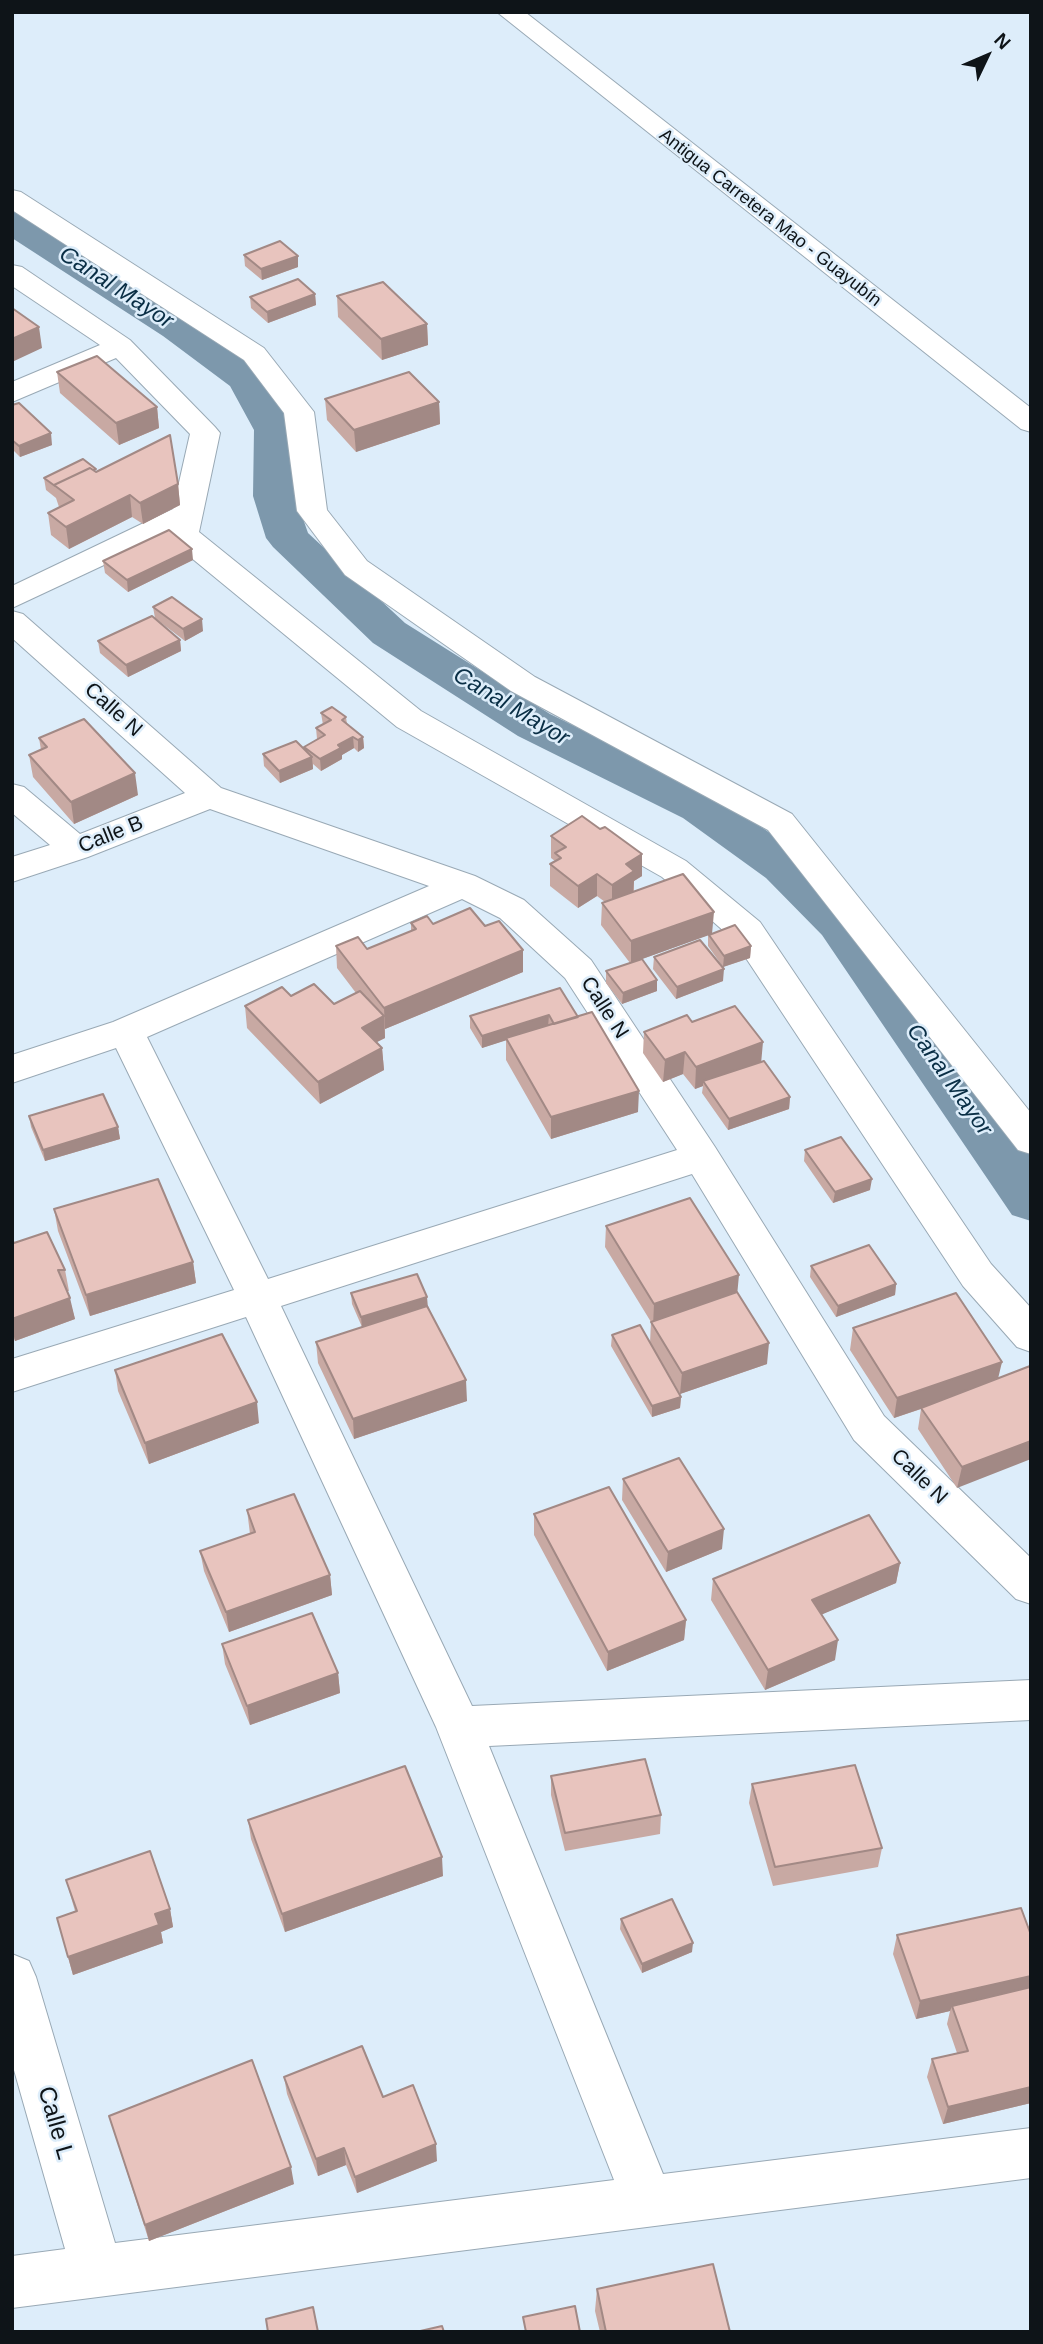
<!DOCTYPE html>
<html>
<head>
<meta charset="utf-8">
<style>
	body { margin:0 }
	#map { position:relative; width:1043px; height:2344px; overflow:hidden; background:#ddedfa; font-family:Arial,sans-serif }
	canvas { display:block }
	.frame { position:absolute; inset:0; border:14px solid #0e1418; pointer-events:none }
	.north { position:absolute; left:952px; top:21px; width:70px; height:70px; -webkit-text-stroke:5px #ddedfa; paint-order:stroke; rotate:46deg; font-size:19px; font-weight:700; line-height:28px; text-align:center; color:#0e1418 }
	.north::after { content:''; display:block; margin:auto; width:24px; height:32px; background:#0e1418; clip-path:polygon(50% 0,100% 100%,50% 72%,0 100%) }
</style>
</head>
<body>
<div id="map">
<canvas width="1043" height="2344"></canvas>
<div class="frame"></div>
<div class="north">N</div>
</div>
<script>
const ctx = document.querySelector('canvas').getContext('2d');
ctx.lineJoin = 'round';
const poly = rows => new Path2D(rows.map(r => 'M' + r).join(''));
function fill(path, color) { ctx.fillStyle = color; ctx.fill(path, 'evenodd'); }
function strokePath(path, color, width, dash) { ctx.strokeStyle = color; ctx.lineWidth = width; ctx.lineCap = dash ? 'butt' : 'round'; ctx.setLineDash(dash || []); ctx.stroke(path); }
function write(font, color, halo, rows, align = 'center') {
  ctx.font = font + ' Arial,sans-serif'; ctx.lineWidth = 5; ctx.setLineDash([]); ctx.textBaseline = 'middle'; ctx.strokeStyle = halo; ctx.fillStyle = color; for (const [text, x, y, turn = 0] of rows) {
    ctx.save(); ctx.translate(x, y); ctx.rotate((+turn || 0) * Math.PI / 180); ctx.textAlign = isNaN(turn) ? turn : align; if (halo) ctx.strokeText(text, 0, 0); ctx.fillText(text, 0, 0); ctx.restore();
  }
}
const canal = poly([
	[12,210,25,213,191,320,260,370,296,430,295,496,308,533,405,623,550,714,717,796,800,854,858,911,1031,1157,1031,1221,1012,1215,822,935,766,878,683,818,518,736,373,643,273,547,266,538,253,496,254,430,230,386,163,336,12,238,12,210]
]);
const street = poly([
	[497,12,525,12,1031,408,1031,432,1021,429,497,12],
	[12,190,21,192,264,348,314,412,327,510,367,561,535,677,792,814,1031,1113,1031,1154,1018,1150,768,830,511,691,345,575,297,511,284,413,244,360,12,210,12,190],
	[12,265,22,267,130,340,215,427,220,433,199,532,421,711,686,861,760,922,991,1264,1031,1308,1031,1352,1017,1347,963,1286,734,940,662,877,397,727,172,542,168,535,12,608,12,586,173,509,190,434,116,358,12,402,12,382,100,345,12,286,12,265],
	[12,611,23,614,221,788,475,876,524,900,591,960,715,1147,884,1416,1031,1558,1031,1604,1016,1599,854,1440,692,1174,281,1306,472,1706,1031,1680,1031,1720,489,1746,663,2174,1031,2128,1031,2178,12,2308,12,2256,65,2249,12,2063,12,1954,29,1961,36,1977,115,2243,614,2180,436,1727,246,1317,12,1392,12,1359,234,1290,116,1048,12,1083,12,1055,113,1022,429,886,210,809,88,857,12,882,12,857,50,845,12,813,12,784,24,787,80,834,185,793,12,638,12,611],
	[462,899,500,918,565,978,677,1150,268,1279,147,1037,462,899]
]);
const wall = poly([
	[244,255,298,267,262,280,245,266],
	[315,294,316,305,268,323,251,308,250,297],
	[337,296,427,324,428,345,382,360,338,317],
	[57,372,157,407,159,428,119,445,60,393],
	[325,399,439,402,440,424,356,452,327,420],
	[12,405,52,445,20,457,12,449],
	[96,471,178,484,180,505,143,524,132,517,69,549,51,535,48,513,59,507,56,498,46,490,44,478],
	[193,560,128,592,105,573,103,561],
	[153,607,203,631,185,641,156,619,180,640,181,651,128,677,100,653,98,641,155,618],
	[321,713,346,717,347,724,363,737,364,748,358,752,354,748,342,755,342,759,321,771,313,764,313,769,280,783,264,766,263,754,304,749,304,747,317,739,316,728,323,725],
	[39,738,138,795,74,824,33,777,29,755,41,750],
	[600,829,642,854,642,876,634,881,634,892,712,933,751,946,750,958,723,967,708,946,708,935,642,959,657,980,657,991,622,1004,606,983,606,971,630,963,601,925,602,903,605,902,597,896,578,908,550,886,550,864,555,861,551,858,551,836],
	[411,923,485,926,523,950,523,972,385,1029,385,1038,377,1042,382,1048,384,1070,320,1104,247,1028,245,1006,291,996,334,1004,356,993,337,968,336,946,367,949,411,931],
	[654,957,723,981,676,999,653,969],
	[560,988,638,1112,551,1139,506,1060,506,1040,482,1048,470,1028,470,1016],
	[692,1022,761,1061,790,1097,789,1109,728,1130,702,1093,703,1086,695,1089,683,1074,663,1082,643,1053,644,1032],
	[29,1116,118,1127,120,1139,45,1161,31,1127],
	[805,1150,870,1190,833,1203,804,1161],
	[54,1209,193,1262,196,1283,90,1316,58,1231],
	[606,1226,737,1292,767,1364,680,1394,655,1351,681,1397,680,1408,652,1417,611,1346,612,1335,650,1343,651,1322,605,1247],
	[12,1240,14,1243,65,1270,69,1291,67,1291,75,1319,15,1341,12,1334],
	[811,1266,896,1284,895,1295,836,1317,810,1277],
	[351,1293,428,1306,467,1401,354,1439,318,1363,316,1342,362,1327,352,1304],
	[853,1328,1002,1362,957,1488,918,1429,921,1409,894,1418,850,1350],
	[115,1370,259,1423,149,1464,118,1391],
	[623,1479,722,1549,666,1572,622,1500],
	[247,1510,330,1575,332,1595,229,1632,204,1571,200,1551,250,1534],
	[534,1514,686,1620,684,1640,607,1671,534,1535],
	[900,1563,896,1583,822,1614,835,1660,765,1690,711,1600,713,1579],
	[222,1644,338,1673,340,1693,250,1725,225,1664],
	[551,1776,661,1815,660,1834,565,1851,551,1795],
	[752,1784,882,1848,878,1867,773,1886,749,1803],
	[248,1820,443,1876,285,1932,251,1839],
	[66,1880,170,1909,173,1927,161,1932,163,1943,73,1975,57,1918,75,1911],
	[621,1919,692,1952,642,1973,620,1929],
	[897,1935,1031,1935,1031,2103,943,2124,927,2077,932,2059,957,2053,947,2024,950,2011,916,2019,893,1954],
	[284,2077,383,2097,437,2161,357,2193,346,2165,318,2176,287,2094],
	[109,2116,294,2184,149,2241],
	[597,2289,730,2332,600,2332,595,2311]
]);
const shadedWall = poly([
	[298,256,298,267,262,280,261,269],
	[315,294,316,305,268,323,267,312],
	[427,324,428,345,382,360,381,339],
	[39,327,42,348,12,362,12,339],
	[439,402,440,424,356,452,354,430],
	[157,407,159,428,119,445,116,423],
	[51,433,52,445,20,457,19,446],
	[178,484,180,505,143,524,140,503],
	[130,495,132,517,69,549,66,527],
	[192,549,193,560,128,592,127,580],
	[202,619,203,631,185,641,183,629],
	[180,640,181,651,128,677,126,665],
	[353,737,354,748,342,755,342,759,321,771,320,759,338,745],
	[363,737,364,748,358,752,358,740],
	[312,757,313,769,280,783,279,771],
	[135,773,138,795,74,824,71,802],
	[642,854,642,876,634,881,633,893,612,907,612,885,626,864],
	[597,874,597,896,578,908,578,886],
	[714,912,712,934,631,963,631,941],
	[751,946,750,958,723,967,724,956],
	[523,950,523,972,385,1029,384,1008],
	[724,969,723,981,676,999,677,987],
	[657,980,657,991,622,1004,623,993],
	[549,1015,548,1027,482,1048,482,1036],
	[384,1016,385,1038,363,1049,362,1028],
	[763,1042,761,1064,703,1081,703,1086,695,1089,696,1067],
	[382,1048,384,1070,320,1104,318,1082],
	[685,1052,683,1074,663,1082,665,1060],
	[639,1091,638,1112,551,1139,551,1117],
	[790,1097,789,1109,728,1130,729,1119],
	[118,1127,120,1139,45,1161,43,1150],
	[872,1179,870,1190,833,1203,835,1192],
	[193,1262,196,1283,90,1316,86,1295],
	[739,1275,737,1296,653,1326,654,1304],
	[896,1284,895,1295,836,1317,838,1306],
	[427,1297,428,1308,362,1328,361,1317],
	[70,1298,75,1319,15,1341,12,1328,12,1319],
	[769,1343,767,1364,680,1394,682,1373],
	[1002,1362,997,1383,894,1418,897,1398],
	[466,1380,467,1401,354,1439,353,1419],
	[681,1397,680,1408,652,1417,652,1406],
	[257,1402,259,1423,149,1464,145,1443],
	[1031,1441,1031,1459,957,1488,962,1467],
	[724,1529,722,1549,666,1572,668,1552],
	[900,1563,896,1583,809,1620,812,1600],
	[330,1575,332,1595,229,1632,226,1612],
	[686,1620,684,1640,607,1671,608,1652],
	[838,1640,835,1660,765,1690,768,1670],
	[338,1673,340,1693,250,1725,247,1706],
	[442,1857,443,1876,285,1932,282,1914],
	[170,1909,173,1927,161,1932,163,1943,73,1975,68,1957,155,1914],
	[693,1943,692,1952,642,1973,642,1964],
	[1031,1976,1031,1993,952,2006,950,2011,916,2019,920,2001],
	[1031,2087,1031,2103,943,2124,948,2107],
	[436,2144,437,2161,357,2193,355,2177],
	[344,2148,346,2165,318,2176,316,2159],
	[291,2167,294,2184,149,2241,145,2225]
]);
const building = poly([
	[280,241,298,256,261,269,244,255,280,241],
	[298,279,315,294,267,312,250,297,298,279],
	[383,282,427,324,381,339,337,296,383,282],
	[12,308,39,327,12,339,12,308],
	[97,356,157,407,116,423,57,372,97,356],
	[409,372,439,402,354,430,325,399,409,372],
	[19,403,51,433,19,446,12,440,12,405,19,403],
	[170,435,178,484,140,503,130,495,66,527,48,513,74,500,54,485,90,468,96,472,170,435],
	[83,459,96,469,93,470,90,468,54,485,55,486,44,478,83,459],
	[169,530,192,549,127,580,103,561,169,530],
	[172,597,202,619,183,629,153,607,172,597],
	[152,616,180,640,126,665,98,641,152,616],
	[332,707,346,717,342,720,363,737,358,740,353,737,338,745,341,748,320,759,304,747,325,735,316,728,331,720,321,713,332,707],
	[84,719,135,773,71,802,29,755,47,747,39,738,84,719],
	[296,741,312,757,279,771,263,754,296,741],
	[582,816,600,829,605,827,642,854,626,864,634,871,612,885,597,874,578,886,550,864,561,858,555,853,566,847,551,836,582,816],
	[683,874,714,912,631,941,602,903,683,874],
	[470,908,485,926,499,921,523,950,384,1008,336,946,358,937,367,949,416,929,411,923,427,916,433,924,470,908],
	[735,925,751,946,724,956,709,935,735,925],
	[700,940,724,969,677,987,654,957,700,940],
	[642,959,657,980,623,993,606,971,642,959],
	[314,984,334,1004,360,991,384,1016,362,1028,382,1048,318,1082,245,1006,282,987,291,996,314,984],
	[560,988,578,1017,554,1024,549,1015,482,1036,470,1016,560,988],
	[735,1006,763,1042,696,1067,685,1052,665,1060,644,1032,687,1015,692,1022,735,1006],
	[592,1012,639,1091,551,1117,506,1038,592,1012],
	[764,1061,790,1097,729,1119,703,1081,764,1061],
	[103,1094,118,1127,43,1150,29,1116,103,1094],
	[841,1137,872,1179,835,1192,805,1150,841,1137],
	[158,1179,193,1262,86,1295,54,1209,158,1179],
	[690,1198,739,1275,654,1304,606,1226,690,1198],
	[47,1232,65,1270,58,1270,70,1298,12,1319,12,1240,14,1243,47,1232],
	[869,1245,896,1284,838,1306,811,1266,869,1245],
	[417,1274,427,1297,361,1317,351,1293,417,1274],
	[737,1292,769,1343,682,1373,651,1322,737,1292],
	[956,1293,1002,1362,897,1398,853,1328,956,1293],
	[427,1306,466,1380,353,1419,316,1342,427,1306],
	[640,1325,681,1397,652,1406,612,1335,640,1325],
	[222,1334,257,1402,145,1443,115,1370,222,1334],
	[1030,1366,1031,1441,962,1467,921,1408,1030,1366],
	[679,1458,724,1529,668,1552,623,1479,679,1458],
	[609,1487,686,1620,608,1652,534,1514,609,1487],
	[294,1494,330,1575,226,1612,200,1551,255,1532,247,1510,294,1494],
	[869,1515,900,1563,812,1600,838,1640,768,1670,713,1579,869,1515],
	[312,1613,338,1673,247,1706,222,1644,312,1613],
	[645,1759,661,1815,565,1833,551,1776,645,1759],
	[855,1765,882,1848,775,1867,752,1784,855,1765],
	[405,1766,442,1857,282,1914,248,1820,405,1766],
	[150,1851,170,1909,155,1914,159,1925,68,1957,57,1918,77,1911,66,1880,150,1851],
	[672,1899,693,1943,642,1964,621,1919,672,1899],
	[1021,1908,1031,1935,1031,1976,920,2001,897,1935,1021,1908],
	[1031,1987,1031,2087,948,2107,932,2059,968,2051,952,2006,1031,1987],
	[362,2046,383,2097,413,2085,436,2144,355,2177,344,2148,316,2159,284,2077,362,2046],
	[252,2060,291,2167,145,2225,109,2116,252,2060],
	[713,2264,730,2332,606,2332,597,2289,713,2264],
	[575,2306,580,2332,526,2332,523,2317,575,2306],
	[313,2307,318,2332,268,2332,266,2319,313,2307],
	[442,2326,444,2332,416,2332,442,2326]
]);
const farStreetnames = [
	["Antigua Carretera Mao - Guayubín",770,218,38]
];
const streetNames = [
	["Calle N",113,710,42],
	["Calle B",111,835,-22],
	["Calle N",604,1008,57],
	["Calle N",919,1477,44]
];
const waterNames = [
	["Canal Mayor",116,288,33],
	["Canal Mayor",511,707,31],
	["Canal Mayor",949,1080,55]
];
const nearStreetnames = [
	["Calle L",55,2123,74]
];
fill(canal, '#7d98ac');
strokePath(street, '#99a9b5', 2);
fill(street, '#fff');
fill(wall, '#c8a9a3');
fill(shadedWall, '#a28985');
fill(building, '#e8c4be');
strokePath(building, '#a28985', 2);
write('18px', '#0e1418', '#ddedfa', farStreetnames);
write('21px', '#0e1418', '#ddedfa', streetNames);
write('italic 23px', '#092e45', '#ddedfa', waterNames);
write('24px', '#0e1418', '#ddedfa', nearStreetnames);
</script>
</body>
</html>
